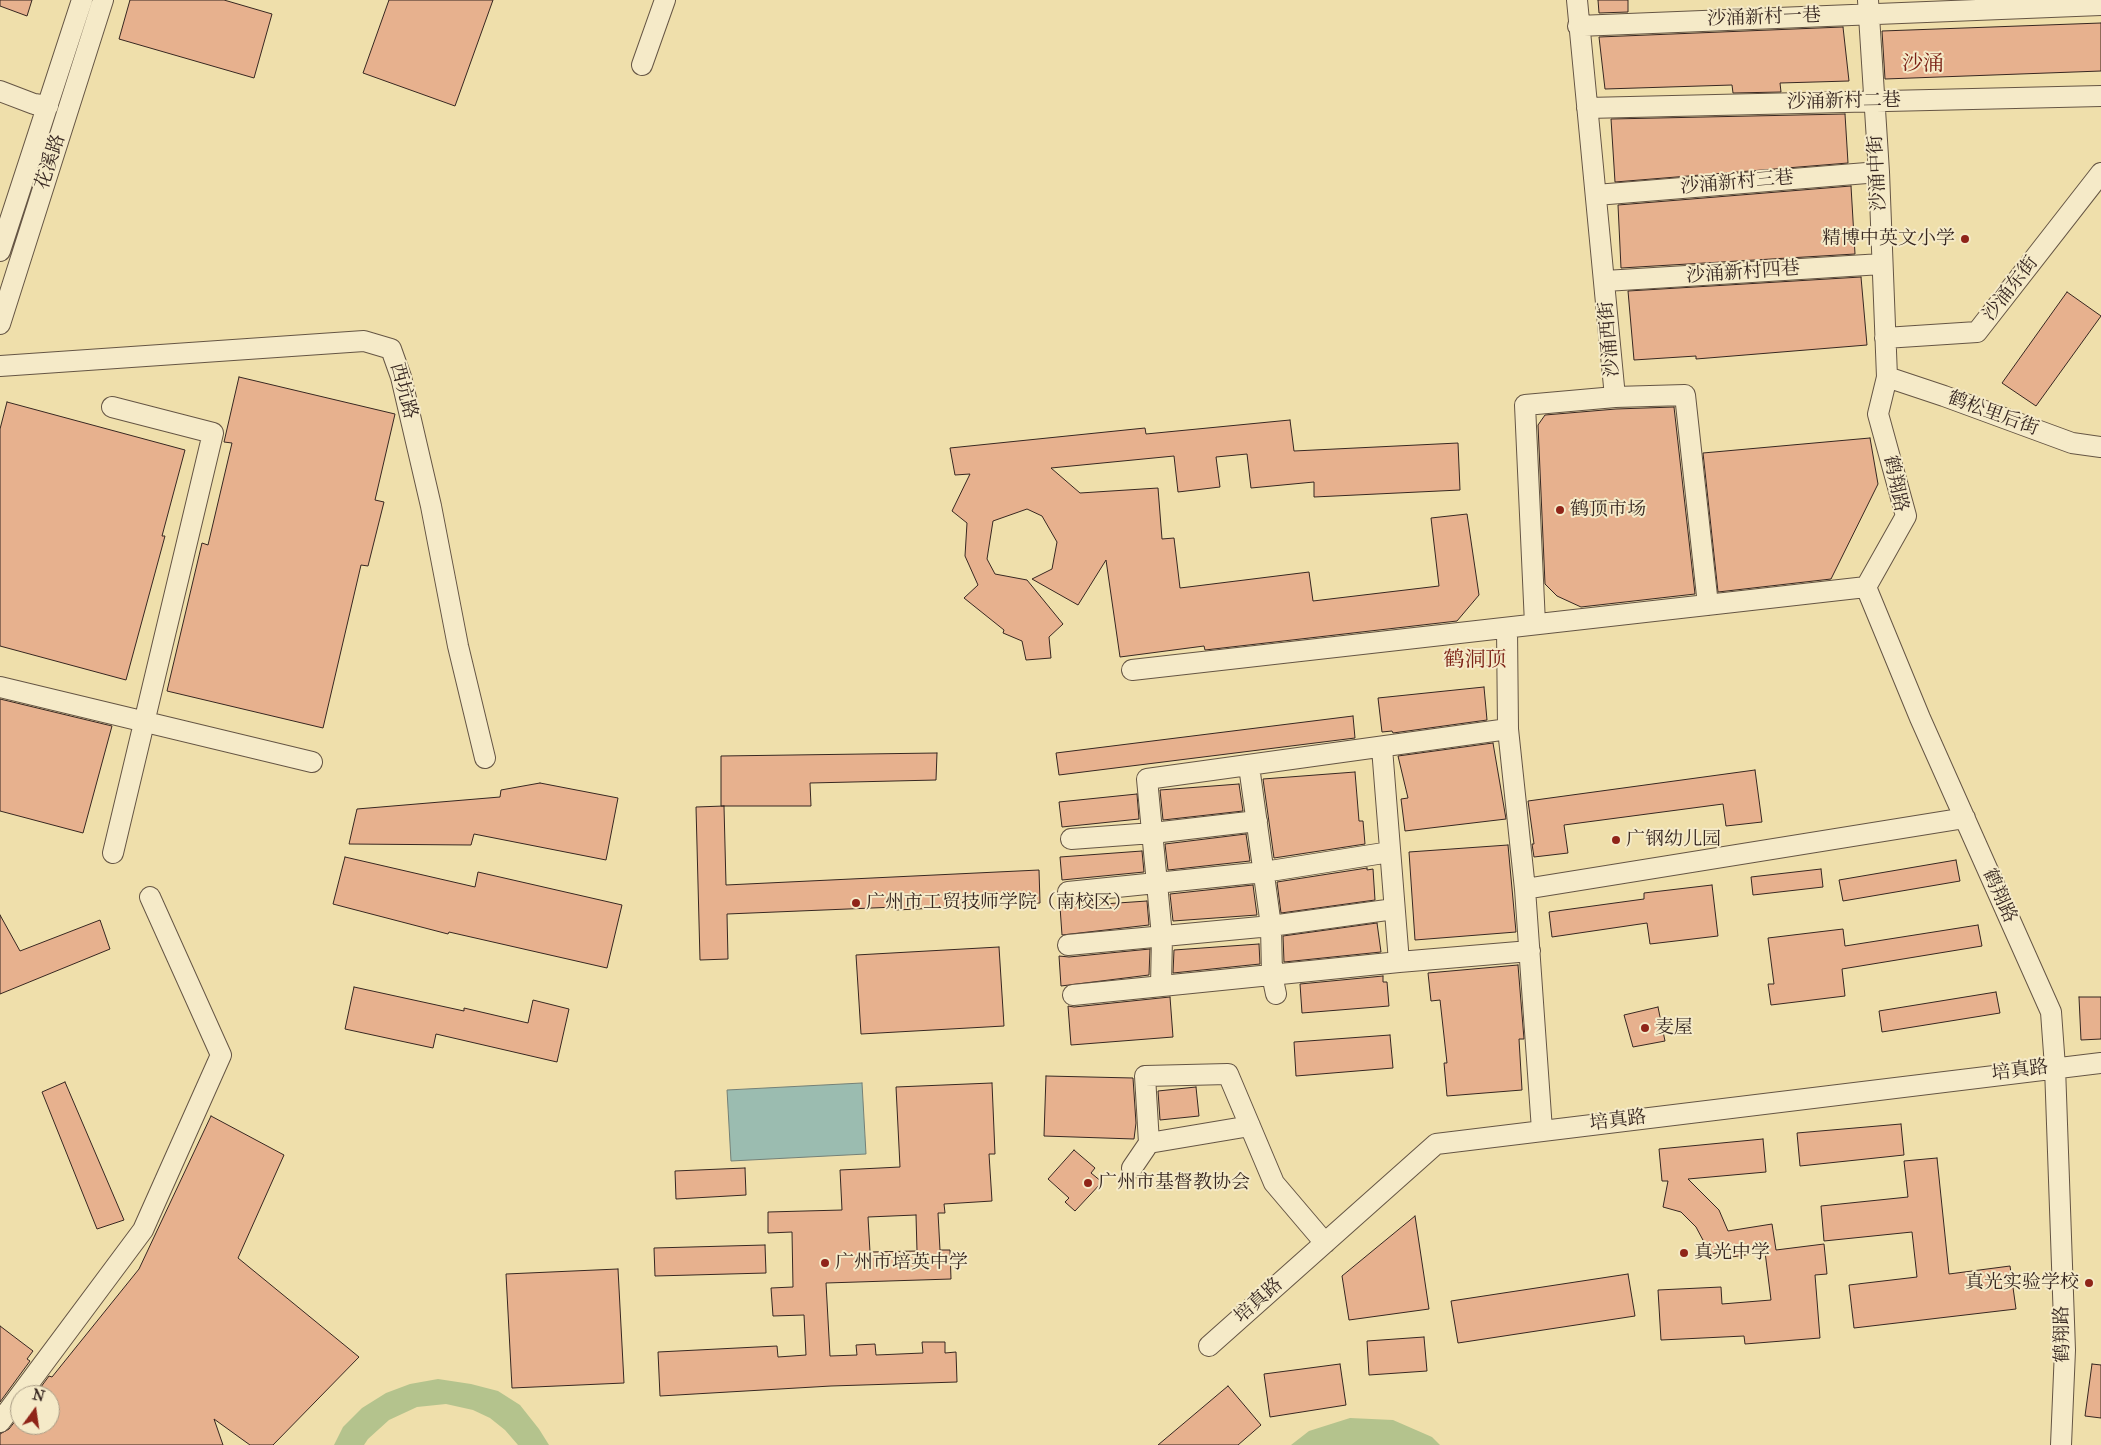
<!DOCTYPE html>
<html>
<head>
<meta charset="utf-8">
<style>
	body { margin:0 }
	#map { position:relative; width:2101px; height:1445px; overflow:hidden; background:#efdfab; font-family:"IM FELL Great Primer",serif }
	canvas { display:block }
	.north { position:absolute; left:10px; top:1385px; width:50px; height:50px; box-sizing:border-box; background:#f5eac8; border:1px solid #a99c85; border-radius:50%; rotate:14deg; font-size:14px; font-weight:700; line-height:20px; text-align:center; color:#372721 }
	.north::after { content:''; display:block; margin:auto; width:18px; height:22px; background:#8f2418; clip-path:polygon(50% 0,100% 100%,50% 72%,0 100%) }
</style>
</head>
<body>
<div id="map">
<canvas width="2101" height="1445"></canvas>
<div class="north">N</div>
</div>
<script>
const ctx = document.querySelector('canvas').getContext('2d');
ctx.lineJoin = 'round';
function fill(path, color) { ctx.fillStyle = color; ctx.fill(path, 'evenodd'); }
const poly = rows => new Path2D(rows.map(r => 'M' + r).join(''));
function strokePath(path, color, width, dash) { ctx.strokeStyle = color; ctx.lineWidth = width; ctx.lineCap = dash ? 'butt' : 'round'; ctx.setLineDash(dash || []); ctx.stroke(path); }
function write(font, color, halo, rows, align = 'center') {
  ctx.font = font + ' "IM FELL Great Primer","Noto Serif SC",serif'; ctx.lineWidth = 4; ctx.setLineDash([]); ctx.textBaseline = 'middle'; ctx.strokeStyle = halo; ctx.fillStyle = color; for (const [text, x, y, turn = 0] of rows) {
    ctx.save(); ctx.translate(x, y); ctx.rotate((+turn || 0) * Math.PI / 180); ctx.textAlign = isNaN(turn) ? turn : align; if (halo) ctx.strokeText(text, 0, 0); ctx.fillText(text, 0, 0); ctx.restore();
  }
}
const green = poly([
	[438,1379,471,1384,498,1391,520,1405,539,1429,549,1445,518,1445,505,1430,490,1418,473,1410,446,1404,417,1407,389,1420,368,1439,364,1445,334,1445,343,1427,362,1408,386,1393,410,1384],
	[1350,1418,1393,1420,1432,1437,1440,1445,1291,1445,1309,1431]
]);
const water = poly([
	[862,1083,866,1154,731,1161,727,1090,862,1083]
]);
const building = poly([
	[0,0,32,0,27,16,0,6,0,0],
	[130,0,224,0,272,14,254,78,119,39,130,0],
	[389,0,493,0,455,106,363,73,389,0],
	[1598,0,1628,0,1628,12,1599,13,1598,0],
	[2101,23,2101,71,1885,79,1882,31,2101,23],
	[1843,27,1849,81,1780,83,1781,92,1733,93,1732,85,1605,89,1599,37,1843,27],
	[1845,114,1848,163,1615,182,1611,119,1845,114],
	[1851,186,1855,254,1621,268,1618,205,1851,186],
	[1861,277,1867,345,1696,359,1696,356,1634,360,1628,291,1861,277],
	[2067,292,2101,316,2036,406,2002,383,2067,292],
	[239,377,395,414,375,500,384,502,368,566,361,565,323,728,167,691,202,543,208,545,232,443,224,442,239,377],
	[7,402,185,450,162,536,165,536,126,680,0,646,0,429,7,402],
	[1674,407,1695,594,1581,607,1557,596,1545,584,1538,425,1545,415,1616,409,1674,407],
	[1290,420,1294,451,1458,443,1460,490,1314,497,1314,482,1251,488,1247,454,1216,457,1220,487,1178,492,1174,456,1051,468,1080,493,1158,488,1162,539,1174,538,1180,588,1309,572,1313,601,1439,586,1431,518,1467,514,1479,595,1457,621,1205,650,1204,646,1120,657,1106,560,1078,605,1032,579,1052,569,1057,542,1042,516,1027,509,993,521,987,559,995,574,1027,580,1063,624,1049,637,1051,658,1026,660,1022,641,1003,633,1004,630,964,598,978,585,965,556,967,523,952,511,970,474,955,475,950,448,1145,428,1146,434,1290,420],
	[1870,438,1878,484,1831,579,1718,592,1703,453,1870,438],
	[1484,687,1487,720,1393,733,1392,731,1382,732,1378,698,1484,687],
	[0,699,112,726,83,833,0,811,0,699],
	[1353,716,1355,738,1059,775,1056,753,1353,716],
	[1493,743,1506,819,1405,831,1401,799,1408,798,1398,756,1493,743],
	[937,753,936,780,810,783,811,806,721,806,721,756,937,753],
	[1755,770,1762,822,1726,826,1723,804,1564,825,1568,853,1534,857,1532,844,1534,844,1528,801,1755,770],
	[1355,772,1359,821,1363,821,1365,844,1274,858,1263,779,1355,772],
	[540,783,618,798,606,860,474,834,471,845,349,844,357,809,500,797,501,790,540,783],
	[1239,784,1243,811,1163,820,1160,790,1239,784],
	[1137,794,1139,819,1062,827,1059,802,1137,794],
	[724,806,726,885,1039,870,1040,903,896,910,896,907,727,914,728,959,700,960,696,807,724,806],
	[1246,834,1250,861,1168,870,1165,844,1246,834],
	[1508,845,1516,932,1415,940,1409,852,1508,845],
	[1142,851,1144,872,1062,880,1060,857,1142,851],
	[345,857,475,887,478,872,622,905,607,968,449,932,448,934,333,904,345,857],
	[1956,860,1960,881,1843,901,1839,880,1956,860],
	[1367,868,1367,870,1373,869,1375,900,1281,913,1277,882,1367,868],
	[1821,869,1823,887,1753,895,1751,877,1821,869],
	[1253,885,1257,915,1173,921,1170,894,1253,885],
	[1712,885,1718,936,1650,944,1647,923,1552,937,1549,912,1644,899,1644,893,1712,885],
	[1147,901,1149,925,1062,935,1060,907,1147,901],
	[0,915,20,951,100,920,110,949,0,994,0,915],
	[1377,923,1381,952,1284,962,1283,936,1377,923],
	[1978,925,1982,946,1842,969,1845,996,1771,1005,1768,984,1774,984,1768,938,1843,929,1845,946,1978,925],
	[1259,944,1260,964,1173,973,1174,950,1259,944],
	[999,947,1004,1026,861,1034,856,955,999,947],
	[1150,949,1149,975,1061,986,1059,956,1069,957,1150,949],
	[1518,965,1524,1039,1519,1039,1522,1090,1447,1096,1444,1063,1447,1063,1440,1000,1431,1001,1428,973,1518,965],
	[1383,976,1383,982,1387,982,1389,1006,1302,1013,1300,984,1383,976],
	[354,987,464,1011,464,1008,528,1023,533,1000,569,1009,557,1062,436,1034,433,1048,345,1029,354,987],
	[1996,992,2000,1013,1882,1032,1879,1011,1996,992],
	[1170,997,1173,1037,1071,1045,1068,1006,1074,1007,1170,997],
	[2079,997,2101,997,2101,1039,2081,1040,2079,997],
	[1658,1007,1665,1041,1633,1047,1624,1015,1658,1007],
	[1390,1035,1393,1068,1296,1076,1294,1042,1390,1035],
	[1046,1076,1133,1078,1136,1123,1134,1139,1044,1136,1046,1076],
	[65,1082,124,1220,97,1229,42,1092,65,1082],
	[992,1083,995,1154,989,1154,992,1201,944,1204,945,1213,938,1213,940,1250,950,1250,951,1279,826,1283,830,1356,857,1355,856,1345,875,1344,876,1355,923,1353,922,1342,945,1342,945,1353,956,1352,957,1382,831,1386,660,1396,658,1352,777,1346,778,1357,806,1355,804,1315,773,1316,771,1288,793,1287,792,1232,768,1233,768,1212,842,1210,840,1170,900,1167,896,1087,992,1083],
	[916,1215,917,1251,870,1252,868,1217,916,1215],
	[1196,1087,1199,1116,1160,1120,1158,1091,1196,1087],
	[211,1116,284,1155,238,1258,359,1357,273,1445,250,1445,214,1419,223,1445,0,1445,0,1434,9,1429,20,1415,20,1425,50,1425,50,1395,35,1395,49,1376,52,1377,139,1269,211,1116],
	[1901,1124,1904,1155,1800,1166,1797,1133,1901,1124],
	[1763,1139,1766,1172,1688,1179,1719,1210,1728,1231,1772,1224,1776,1250,1824,1244,1827,1274,1815,1275,1820,1338,1745,1344,1744,1336,1661,1340,1658,1290,1721,1287,1722,1304,1771,1300,1765,1252,1732,1257,1731,1250,1706,1255,1704,1242,1696,1227,1681,1212,1663,1207,1668,1181,1662,1181,1659,1149,1763,1139],
	[1074,1150,1095,1168,1091,1173,1102,1182,1075,1211,1065,1202,1069,1198,1048,1179,1074,1150],
	[1937,1158,1949,1274,2010,1266,2016,1309,1854,1328,1849,1285,1917,1277,1912,1232,1824,1241,1821,1206,1908,1197,1904,1161,1937,1158],
	[745,1168,746,1195,676,1199,675,1171,745,1168],
	[1415,1216,1429,1309,1349,1320,1342,1276,1415,1216],
	[765,1245,766,1273,655,1276,654,1248,765,1245],
	[618,1269,624,1383,512,1388,506,1274,618,1269],
	[1628,1274,1635,1316,1458,1343,1451,1301,1628,1274],
	[0,1326,33,1351,27,1359,30,1361,0,1402,0,1326],
	[1424,1337,1427,1371,1369,1375,1367,1341,1424,1337],
	[1340,1364,1346,1405,1270,1417,1264,1374,1340,1364],
	[2092,1364,2101,1365,2101,1418,2085,1416,2092,1364],
	[1228,1386,1261,1425,1238,1445,1158,1445,1228,1386]
]);
const minor = poly([
	[1577,0,1615,397,1685,395,1708,605],
	[1868,0,1879,172,1887,377,1878,414,1906,516,1866,587,1920,718,2051,1012,2055,1067,2065,1350,2061,1445],
	[1578,26,2101,5],
	[642,65,665,0],
	[0,91,34,104,48,106],
	[1587,108,2101,96],
	[1596,195,1879,172],
	[0,251,82,0],
	[1605,281,1882,264],
	[0,324,103,0],
	[1885,338,1977,332,2101,173],
	[0,366,364,341,391,349,401,377,431,506,458,646,485,758],
	[1887,377,1944,396,2072,443,2101,447],
	[112,407,213,433,113,853],
	[1535,624,1525,405,1615,397],
	[1507,628,1508,729,1525,889,1542,1130],
	[1132,670,1866,587],
	[0,687,312,762],
	[1382,748,1399,962],
	[1249,766,1271,926,1272,975,1276,994],
	[1071,839,1153,833,1257,821],
	[1525,889,1965,818],
	[1068,892,1264,872,1390,852],
	[1068,945,1271,926,1394,909],
	[1161,986,1162,936,1147,779,1508,729],
	[1073,995,1399,962,1530,951],
	[1149,1143,1250,1126],
	[1132,1168,1149,1143,1145,1076,1228,1074,1274,1183,1325,1243],
	[1209,1346,1436,1144,2101,1063],
	[0,1422,143,1230,221,1055,150,897]
]);
const markers = [
	[1965,239,5,"#8f2418"],
	[1560,510,5,"#8f2418"],
	[1616,840,5,"#8f2418"],
	[856,903,5,"#8f2418"],
	[1645,1028,5,"#8f2418"],
	[1088,1183,5,"#8f2418"],
	[1684,1253,5,"#8f2418"],
	[825,1263,5,"#8f2418"],
	[2089,1283,5,"#8f2418"]
];
const streetNames = [
	["沙涌新村一巷",1764,18,-2],
	["沙涌新村二巷",1844,102,-1],
	["花溪路",51,162,-72],
	["沙涌中街",1878,173,-93],
	["沙涌新村三巷",1737,183,-5],
	["沙涌新村四巷",1743,273,-4],
	["沙涌东街",2011,289,-52],
	["沙涌西街",1610,339,-95],
	["西坑路",403,391,75],
	["鹤松里后街",1993,414,20],
	["鹤翔路",1895,484,78],
	["鹤翔路",1999,896,66],
	["培真路",2020,1071,-7],
	["培真路",1618,1121,-7],
	["培真路",1259,1301,-42],
	["鹤翔路",2063,1334,-91]
];
const poiNames = [
	["精博中英文小学",1955,239,"right"],
	["鹤顶市场",1570,510],
	["广钢幼儿园",1626,840],
	["广州市工贸技师学院（南校区）",866,903],
	["麦屋",1655,1028],
	["广州市基督教协会",1098,1183],
	["真光中学",1694,1253],
	["广州市培英中学",835,1263],
	["真光实验学校",2079,1283,"right"]
];
const quarterNames = [
	["沙涌",1923,65],
	["鹤洞顶",1475,661]
];
fill(green, '#b4c38d');
fill(water, '#9bbcb0');
strokePath(water, '#738077', 1);
fill(building, '#e7b18e');
strokePath(building, '#372721', 1);
strokePath(minor, '#655544', 22);
strokePath(minor, '#f5eac8', 20);
for (const [x, y, r, color] of markers) { const dot = new Path2D(); dot.arc(x, y, r, 0, 2 * Math.PI); ctx.fillStyle = color; ctx.fill(dot); strokePath(dot, '#f5eac8', 2); }
write('19px', '#372721', '#f5eac8', streetNames);
write('19px', '#372721', '#f5eac8', poiNames, 'left');
write('21px', '#7a1f14', '#f5eac8', quarterNames);
</script>
</body>
</html>
